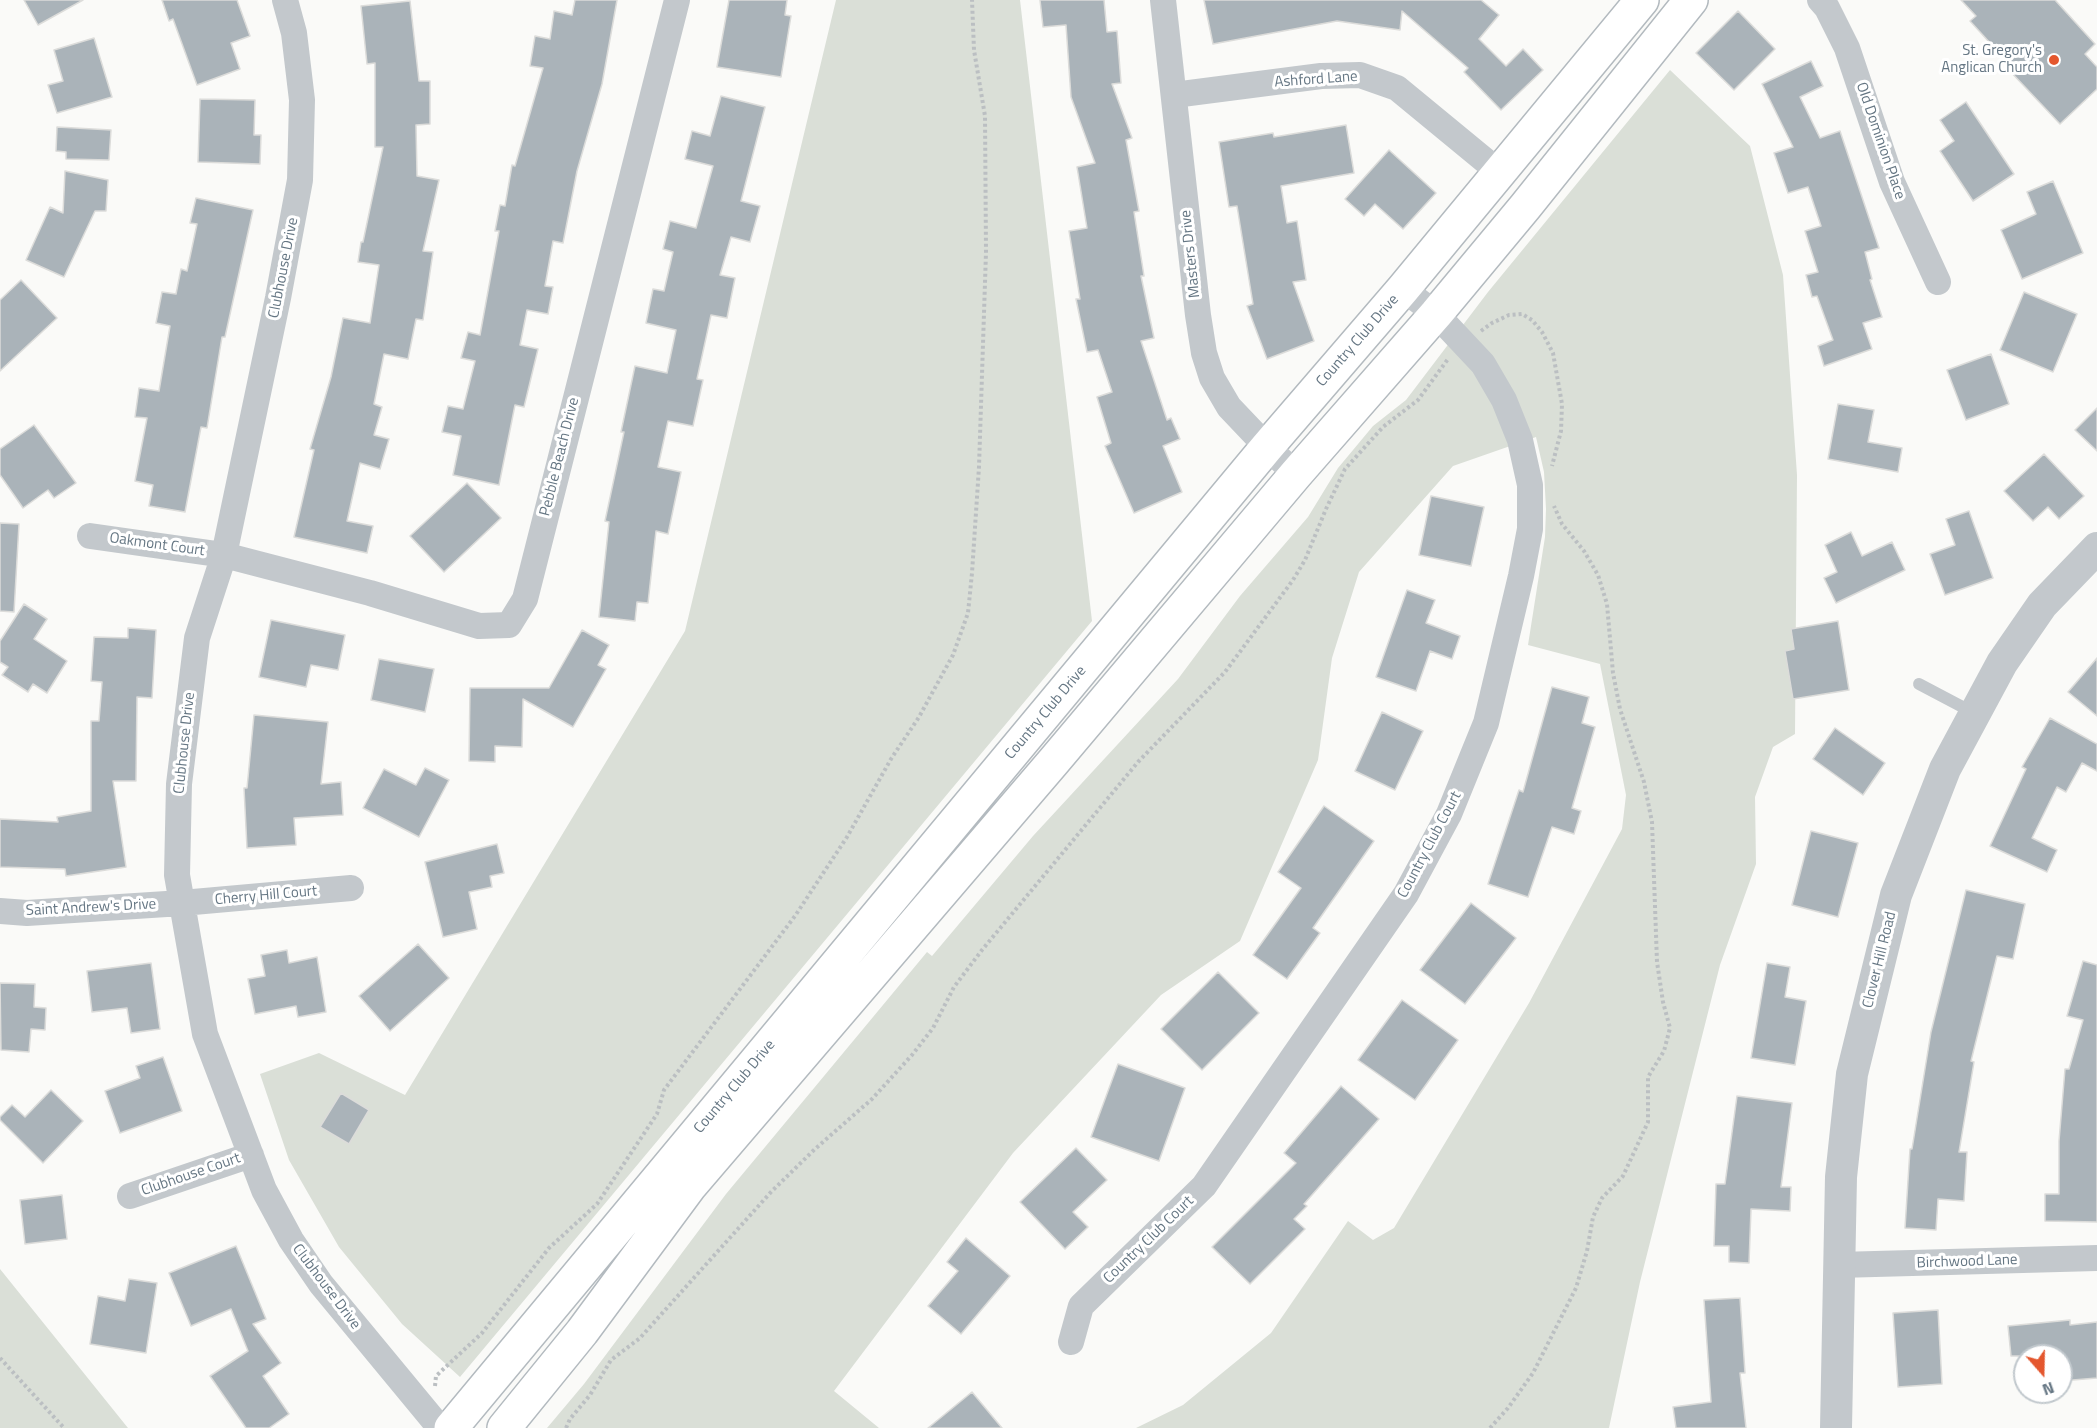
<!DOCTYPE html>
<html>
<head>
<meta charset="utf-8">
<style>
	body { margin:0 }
	#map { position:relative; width:2097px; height:1428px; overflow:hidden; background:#fafaf8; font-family:"Titillium Web",sans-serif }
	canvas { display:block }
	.north { position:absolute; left:2013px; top:1344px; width:60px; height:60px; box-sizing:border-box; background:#fff; border:2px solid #c1c8cd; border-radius:50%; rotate:160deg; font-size:16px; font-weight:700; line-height:24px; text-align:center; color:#657683 }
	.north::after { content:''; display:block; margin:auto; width:21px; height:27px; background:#e4572e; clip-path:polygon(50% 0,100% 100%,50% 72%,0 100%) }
</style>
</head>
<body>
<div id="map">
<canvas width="2097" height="1428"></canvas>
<div class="north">N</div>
</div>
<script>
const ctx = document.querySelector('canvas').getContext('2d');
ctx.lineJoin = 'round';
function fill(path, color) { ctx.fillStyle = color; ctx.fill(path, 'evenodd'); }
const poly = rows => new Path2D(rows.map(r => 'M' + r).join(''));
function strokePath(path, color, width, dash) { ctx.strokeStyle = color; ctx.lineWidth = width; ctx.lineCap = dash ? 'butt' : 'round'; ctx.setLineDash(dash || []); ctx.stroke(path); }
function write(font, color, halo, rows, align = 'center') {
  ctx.font = font + ' "Titillium Web",sans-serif'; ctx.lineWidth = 6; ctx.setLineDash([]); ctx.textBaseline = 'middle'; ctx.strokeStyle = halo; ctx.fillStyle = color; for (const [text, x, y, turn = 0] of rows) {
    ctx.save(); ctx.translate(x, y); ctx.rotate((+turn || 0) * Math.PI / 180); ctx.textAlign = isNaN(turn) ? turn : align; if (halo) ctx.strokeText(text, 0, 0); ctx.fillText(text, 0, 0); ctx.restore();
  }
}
const green = poly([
	[836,0,1020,0,1092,621,460,1377,402,1324,339,1247,289,1160,260,1074,319,1053,405,1095,685,631],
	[1670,70,1750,146,1783,275,1797,475,1795,734,1773,747,1755,797,1756,864,1720,965,1640,1282,1609,1428,1136,1428,1183,1405,1271,1333,1348,1221,1373,1240,1394,1228,1529,1003,1622,829,1626,795,1600,664,1528,645,1545,537,1546,509,1544,472,1536,437,1453,466,1359,572,1332,658,1318,760,1240,941,1161,995,1013,1153,834,1391,879,1428,547,1428,584,1384,726,1194,927,952,932,956,1033,836,1178,679,1240,596,1308,517,1338,468,1373,426,1406,400,1488,292],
	[0,1269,128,1428,0,1428]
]);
const building = poly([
	[24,0,83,0,38,25,24,0],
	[162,0,237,0,250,36,231,43,240,69,197,85,173,19,169,21,162,0],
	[575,0,617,0,602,84,577,171,563,243,553,241,545,286,553,287,548,314,527,310,520,345,538,349,524,407,515,405,499,485,453,475,461,436,442,432,448,406,463,409,475,361,461,358,468,332,480,335,499,231,495,231,500,205,505,206,512,165,515,166,543,68,530,66,535,36,550,39,554,11,572,15,575,0],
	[729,0,787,0,785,15,791,16,781,77,717,67,729,0],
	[1040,0,1104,0,1107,32,1117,31,1121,83,1112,84,1132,138,1126,140,1139,211,1134,212,1144,276,1141,276,1154,338,1141,341,1167,420,1171,418,1180,439,1163,446,1182,492,1134,513,1105,446,1111,443,1097,397,1112,392,1098,350,1087,352,1076,299,1080,299,1069,231,1087,228,1077,167,1095,163,1071,97,1066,25,1043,27,1040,0],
	[1204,0,1481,0,1499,15,1479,39,1506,66,1523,49,1543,70,1501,110,1464,72,1468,68,1402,11,1400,30,1337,21,1213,44,1204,0],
	[1961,0,2055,0,2095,44,2085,54,2097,67,2097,89,2060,124,2008,69,2011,66,1970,21,1976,16,1961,0],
	[410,1,419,81,430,81,430,124,416,125,417,176,439,180,423,251,433,252,423,320,416,319,408,359,384,354,374,404,382,407,374,435,389,439,380,469,360,463,347,521,373,526,367,553,294,537,314,450,310,449,331,377,343,318,370,323,379,265,358,262,361,242,363,242,383,147,375,147,375,63,367,64,361,6,410,1],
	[1738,11,1775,49,1734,90,1696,53,1738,11],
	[94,38,112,97,57,113,48,85,63,81,54,50,94,38],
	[1811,61,1823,86,1800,97,1820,138,1840,131,1879,248,1865,252,1872,279,1870,280,1882,317,1863,323,1872,349,1824,366,1818,346,1833,340,1817,296,1812,297,1806,275,1818,272,1805,231,1821,226,1808,187,1788,193,1774,153,1793,147,1762,84,1811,61],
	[721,96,765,107,741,201,760,206,750,242,731,237,720,275,735,278,727,318,711,315,697,379,703,380,693,426,668,421,658,467,681,472,668,534,656,531,648,603,637,602,635,621,599,617,609,522,605,521,624,432,621,432,635,366,667,373,676,330,646,323,653,289,664,291,673,252,663,249,670,221,696,228,713,166,685,159,692,131,710,136,721,96],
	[200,99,255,100,254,135,261,135,260,164,198,162,200,99],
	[1966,102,2014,174,1973,201,1940,151,1954,141,1940,120,1966,102],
	[1346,125,1354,173,1281,186,1287,223,1297,221,1306,280,1293,282,1314,341,1267,359,1247,306,1253,304,1237,206,1229,207,1219,142,1273,133,1274,137,1346,125],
	[57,127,111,130,109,160,66,159,66,152,56,151,57,127],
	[1389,150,1436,193,1403,229,1375,204,1364,216,1345,199,1389,150],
	[65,171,108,180,106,211,95,211,64,277,26,260,50,207,63,213,65,171],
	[2053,181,2083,253,2022,279,2001,230,2036,214,2027,192,2053,181],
	[196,198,253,210,225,337,222,337,207,428,201,427,185,512,149,506,153,485,135,481,147,418,135,417,139,388,159,391,170,326,156,323,162,292,176,294,181,269,187,271,197,224,190,223,196,198],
	[21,280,57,318,0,371,0,300,21,280],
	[2024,292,2077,314,2053,372,2000,350,2024,292],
	[1991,354,2009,404,1966,420,1947,370,1991,354],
	[1838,404,1874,410,1868,442,1902,448,1898,472,1828,459,1838,404],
	[2097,408,2097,451,2075,430,2097,408],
	[34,425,76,483,54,498,48,490,23,508,0,475,0,449,34,425],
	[2044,454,2084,496,2059,519,2048,507,2033,521,2004,491,2044,454],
	[467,483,501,518,444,572,410,536,467,483],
	[1431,496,1484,507,1471,566,1419,555,1431,496],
	[1969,511,1993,578,1945,595,1930,554,1955,545,1946,519,1969,511],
	[0,523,19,524,14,612,0,611,0,523],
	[1851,532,1862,556,1892,542,1905,570,1836,603,1824,578,1837,572,1825,545,1851,532],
	[1407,590,1435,600,1426,623,1460,636,1452,659,1430,651,1416,691,1376,677,1407,590],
	[24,604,47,619,34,639,67,661,47,693,33,684,28,692,2,675,8,667,0,662,0,641,24,604],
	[271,620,345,635,338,670,311,665,306,687,259,677,271,620],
	[1838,621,1849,690,1793,699,1785,651,1794,649,1791,629,1838,621],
	[128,628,156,630,152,698,137,697,136,781,113,781,126,867,66,876,65,869,0,867,0,819,58,822,57,817,91,811,91,721,99,721,102,682,91,681,94,637,128,638,128,628],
	[582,630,609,645,598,665,606,669,573,727,523,699,522,747,495,746,495,762,469,761,470,688,549,688,582,630],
	[2097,658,2097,716,2068,692,2097,658],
	[379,659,434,669,425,712,371,700,379,659],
	[1552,687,1589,697,1582,723,1595,727,1572,808,1581,811,1574,834,1552,827,1528,897,1488,884,1519,790,1523,792,1552,687],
	[1382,712,1423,731,1395,790,1355,771,1382,712],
	[254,715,328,722,321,784,341,782,343,815,294,818,296,845,247,848,244,788,247,788,254,715],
	[2050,718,2097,744,2097,771,2082,763,2066,792,2057,787,2032,838,2057,850,2047,872,1990,846,2026,769,2022,767,2050,718],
	[1835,728,1885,763,1863,795,1813,759,1835,728],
	[425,768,449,780,419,837,363,808,384,769,416,785,425,768],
	[1324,806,1374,841,1313,928,1320,933,1287,979,1253,955,1301,888,1278,872,1324,806],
	[1811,831,1858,843,1838,917,1792,905,1811,831],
	[497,844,504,873,490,876,492,887,469,892,477,929,443,937,425,862,497,844],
	[1966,890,2025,904,2013,959,1997,956,1971,1061,1974,1062,1959,1152,1967,1152,1964,1201,1938,1199,1936,1230,1905,1228,1910,1149,1912,1149,1931,1032,1966,890],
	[1471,903,1516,938,1465,1004,1420,970,1471,903],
	[418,944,449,978,390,1031,359,996,418,944],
	[287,950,289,963,317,957,326,1012,298,1017,296,1006,255,1014,248,979,265,976,261,955,287,950],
	[2083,961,2097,965,2097,1222,2045,1221,2045,1194,2059,1194,2059,1141,2065,1069,2069,1069,2083,1020,2067,1016,2083,961],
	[151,963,160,1029,131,1033,127,1008,92,1012,87,971,151,963],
	[1767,963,1790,967,1785,997,1806,1001,1795,1065,1751,1058,1767,963],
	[1218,972,1259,1013,1202,1070,1161,1029,1218,972],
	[0,983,35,984,34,1007,46,1008,45,1030,31,1029,29,1052,1,1050,0,983],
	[1402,1000,1458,1040,1415,1100,1358,1060,1402,1000],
	[163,1057,182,1111,120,1133,105,1091,140,1078,136,1066,163,1057],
	[1118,1064,1185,1088,1159,1161,1091,1137,1118,1064],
	[1341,1086,1379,1119,1304,1204,1307,1206,1294,1219,1305,1229,1250,1284,1212,1247,1296,1163,1284,1153,1341,1086],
	[51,1090,83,1121,43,1163,0,1120,0,1117,12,1105,25,1117,51,1090],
	[341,1093,369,1110,349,1144,320,1127,341,1093],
	[1737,1096,1792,1103,1781,1187,1791,1187,1790,1211,1751,1209,1749,1263,1729,1262,1729,1246,1714,1246,1716,1184,1725,1184,1737,1096],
	[1076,1148,1107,1180,1073,1212,1088,1227,1065,1249,1020,1202,1076,1148],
	[62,1195,67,1239,25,1244,20,1200,62,1195],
	[966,1238,1010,1276,961,1334,928,1306,958,1271,947,1262,966,1238],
	[236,1246,266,1319,253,1324,281,1363,263,1376,289,1414,269,1428,246,1428,210,1376,248,1351,231,1309,191,1326,169,1273,236,1246],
	[129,1279,157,1283,146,1353,90,1344,98,1296,125,1301,129,1279],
	[1740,1298,1745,1373,1740,1373,1746,1428,1676,1428,1673,1407,1711,1402,1704,1300,1740,1298],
	[1938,1310,1942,1384,1898,1387,1893,1313,1938,1310],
	[2070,1320,2070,1325,2097,1322,2097,1378,2061,1381,2061,1356,2011,1356,2008,1326,2070,1320],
	[972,1392,1002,1428,928,1428,972,1392]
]);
const path = poly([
	[1481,331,1492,323,1509,315,1522,314,1532,320,1542,332,1553,353,1562,404,1561,431,1552,466],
	[0,1358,64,1428],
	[435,1386,436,1376,482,1333,549,1248,597,1204,657,1114,664,1090,795,916,847,837,891,759,919,717,953,655,968,613,972,573,979,467,986,252,985,116,974,50,972,0],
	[566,1428,570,1419,590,1395,611,1360,640,1338,771,1192,815,1149,872,1099,912,1055,933,1028,954,987,982,950,1138,762,1225,672,1293,580,1305,560,1326,509,1345,469,1383,427,1418,400,1448,359],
	[1490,1428,1508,1408,1533,1373,1576,1288,1587,1251,1593,1217,1602,1198,1623,1176,1648,1122,1648,1077,1664,1051,1670,1028,1663,1002,1657,962,1652,822,1644,782,1620,709,1613,673,1607,604,1598,575,1584,551,1562,524,1554,506]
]);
const service = poly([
	[1919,684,1974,713]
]);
const minor = poly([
	[285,0,294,33,302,100,300,180,278,298,224,555,197,638,179,784,177,875,205,1034,264,1190,291,1240,321,1284,440,1428],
	[1163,0,1198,315,1204,353,1212,378,1229,407,1267,447,1296,474],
	[1820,0,1827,8,1847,48,1892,182,1938,282],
	[1174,95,1321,76,1360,75,1397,88,1499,172],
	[90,536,224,555,370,593,479,626,509,625,525,599,677,0],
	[0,911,27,913,182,903,351,888],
	[130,1196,251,1155],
	[1838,1265,2097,1258],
	[1071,1342,1081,1306,1204,1186,1406,894,1449,814,1486,723,1521,576,1530,529,1530,485,1520,440,1504,400,1483,364,1436,314,1403,289]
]);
const tertiary = poly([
	[1836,1428,1841,1177,1852,1074,1896,895,1945,769,2002,663,2042,605,2097,548]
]);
const secondary = poly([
	[451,1428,1267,447,1403,289,1642,0],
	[504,1428,582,1332,690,1186,1054,761,1296,474,1436,314,1525,207,1691,0]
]);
const markers = [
	[2054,60,6,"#e4572e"]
];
const poiNames = [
	["St. Gregory's",2042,51],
	["Anglican Church",2042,68]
];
const streetNames = [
	["Ashford Lane",1316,80,-4],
	["Old Dominion Place",1880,141,71],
	["Masters Drive",1191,254,-96],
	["Clubhouse Drive",284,268,-79],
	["Country Club Drive",1358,341,-49],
	["Pebble Beach Drive",560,457,-76],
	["Oakmont Court",157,545,8],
	["Country Club Drive",1046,713,-50],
	["Clubhouse Drive",185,743,-84],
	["Country Club Court",1430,845,-62],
	["Cherry Hill Court",266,896,-5],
	["Saint Andrew's Drive",91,908,-3],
	["Clover Hill Road",1880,960,-76],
	["Country Club Drive",735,1087,-50],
	["Clubhouse Court",191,1175,-19],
	["Country Club Court",1149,1240,-44],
	["Birchwood Lane",1967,1262,-2],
	["Clubhouse Drive",326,1287,53]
];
fill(green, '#dadfd7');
fill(building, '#aab3b9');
strokePath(building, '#dcdcda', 1.5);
strokePath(secondary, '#b3babf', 36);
strokePath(path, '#bbbfc2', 4, [3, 3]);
strokePath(service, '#c3c8cc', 12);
strokePath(minor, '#c3c8cc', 26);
strokePath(tertiary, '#c3c8cc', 32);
strokePath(secondary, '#fff', 33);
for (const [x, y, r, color] of markers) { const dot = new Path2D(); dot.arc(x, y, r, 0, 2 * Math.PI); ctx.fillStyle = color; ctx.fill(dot); strokePath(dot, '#fff', 2); }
write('15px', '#657683', '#fff', poiNames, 'right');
write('15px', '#657683', '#fff', streetNames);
</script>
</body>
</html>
